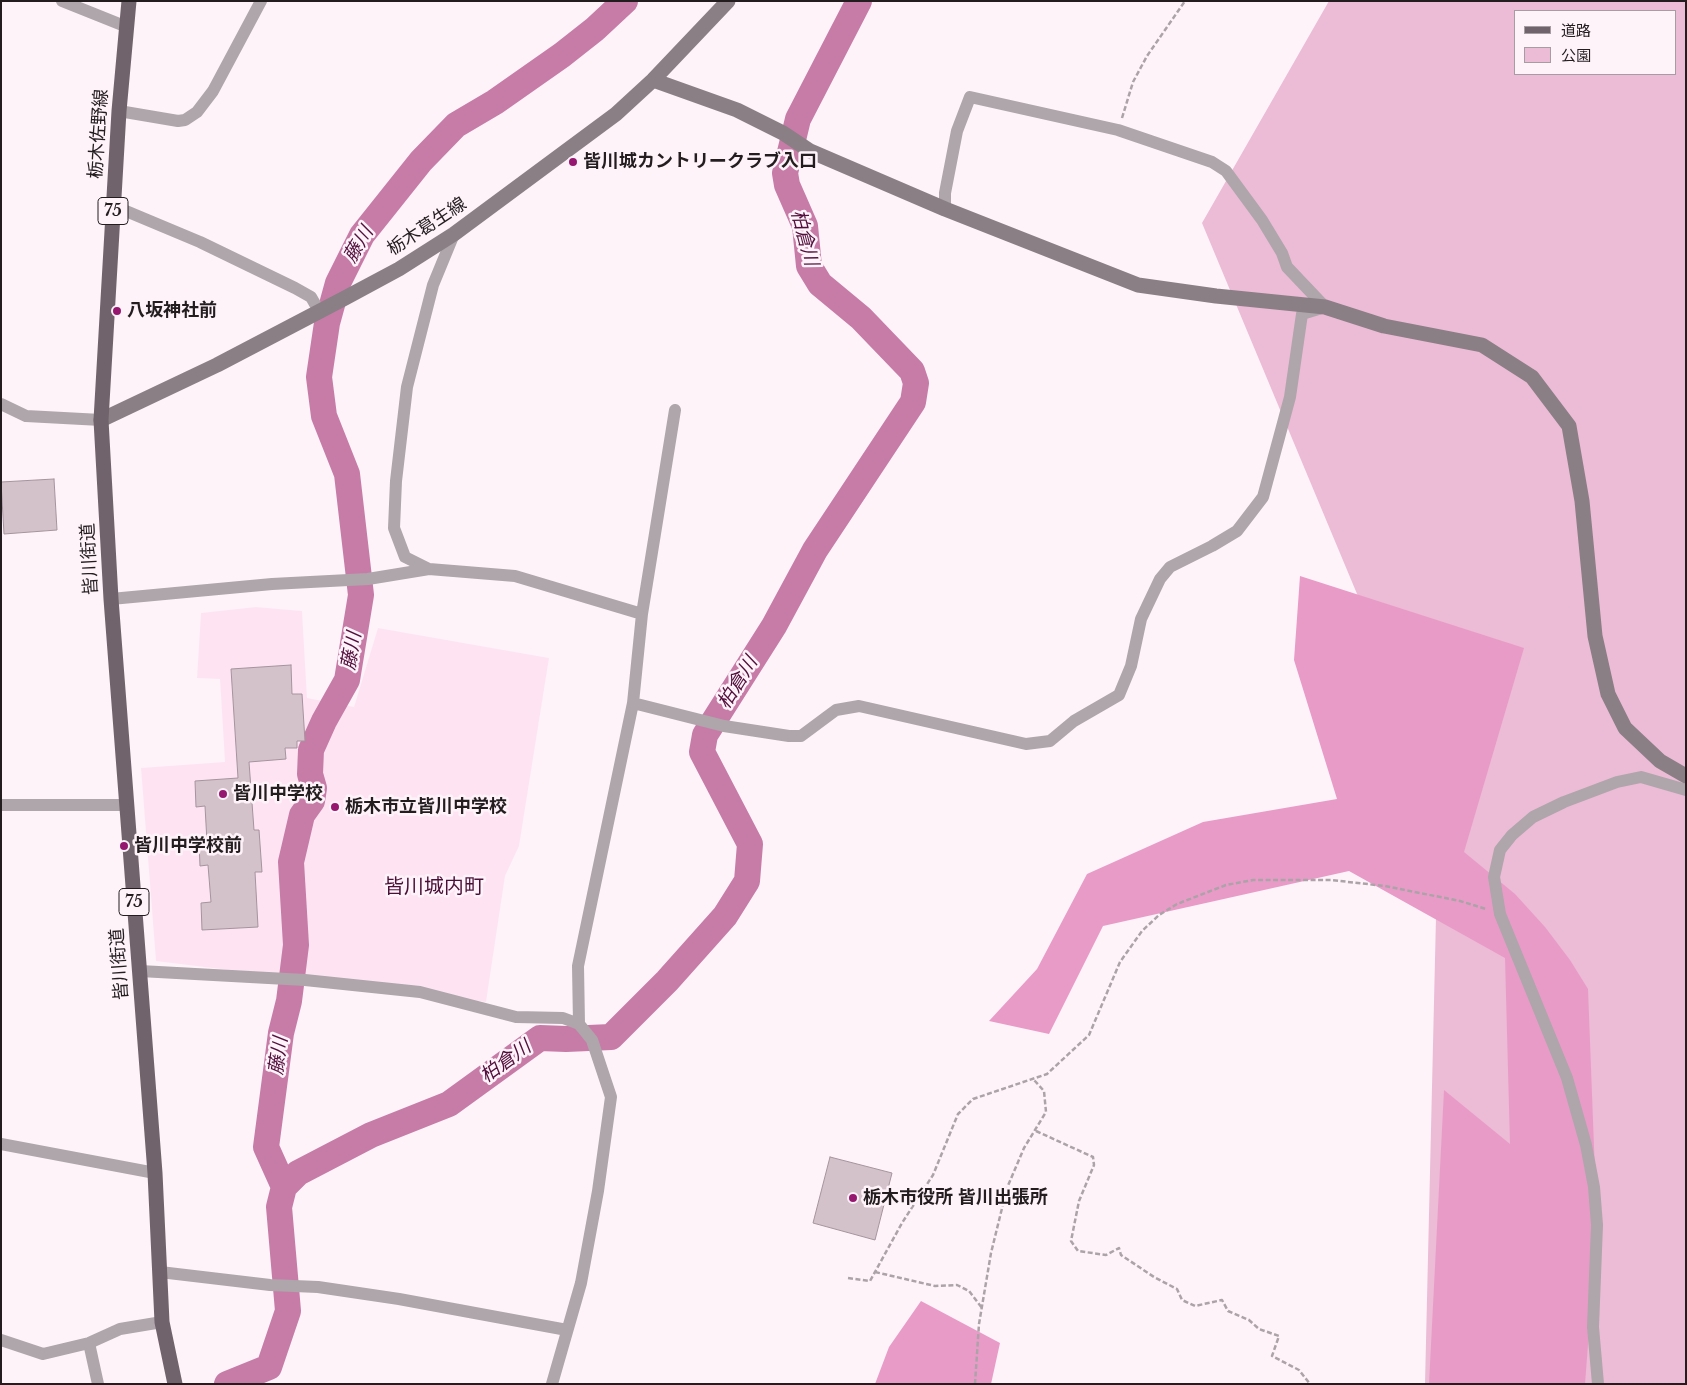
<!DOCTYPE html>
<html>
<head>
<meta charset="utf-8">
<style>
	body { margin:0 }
	#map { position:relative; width:1687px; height:1385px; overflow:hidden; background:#fef3f9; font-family:"Libre Baskerville","Noto Sans JP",serif }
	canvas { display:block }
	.frame { position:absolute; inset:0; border:2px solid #231d20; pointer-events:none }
	.legend { position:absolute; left:1514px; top:10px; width:162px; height:65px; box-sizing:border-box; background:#fef3f9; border:1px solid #a69da2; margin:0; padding:6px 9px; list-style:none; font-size:15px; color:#231d20 }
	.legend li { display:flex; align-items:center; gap:10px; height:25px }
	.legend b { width:25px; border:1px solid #a69da2 }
</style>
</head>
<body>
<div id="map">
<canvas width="1687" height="1385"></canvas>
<div class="frame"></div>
<ul class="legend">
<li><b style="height:6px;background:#71636b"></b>道路</li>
<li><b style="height:14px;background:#ecbbd6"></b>公園</li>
</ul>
</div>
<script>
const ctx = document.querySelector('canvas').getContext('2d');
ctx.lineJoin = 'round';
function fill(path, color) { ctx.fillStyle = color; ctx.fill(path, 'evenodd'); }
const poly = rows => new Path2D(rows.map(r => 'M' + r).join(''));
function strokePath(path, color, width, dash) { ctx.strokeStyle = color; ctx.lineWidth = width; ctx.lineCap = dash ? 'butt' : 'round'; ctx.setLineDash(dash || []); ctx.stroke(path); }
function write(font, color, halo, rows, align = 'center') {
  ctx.font = font + ' "Libre Baskerville","Noto Sans JP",serif'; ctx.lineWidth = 5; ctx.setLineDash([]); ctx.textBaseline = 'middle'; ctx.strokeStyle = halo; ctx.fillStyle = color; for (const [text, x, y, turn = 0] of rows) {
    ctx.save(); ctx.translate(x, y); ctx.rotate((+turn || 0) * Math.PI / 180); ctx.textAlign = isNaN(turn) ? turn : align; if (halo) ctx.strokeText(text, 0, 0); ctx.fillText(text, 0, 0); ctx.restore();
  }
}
const built = poly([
	[256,607,302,611,307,698,354,707,378,628,549,658,519,846,505,876,486,1002,156,961,141,768,225,762,220,679,197,678,201,613]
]);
const green = poly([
	[1329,1,1686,1,1686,1384,1425,1384,1439,790,1202,223],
	[1516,11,1676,11,1676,74,1516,74]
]);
const forest = poly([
	[1300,576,1524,648,1464,852,1515,894,1545,927,1570,960,1588,989,1597,1226,1585,1384,1429,1384,1444,1090,1510,1144,1505,958,1349,871,1103,926,1049,1034,989,1021,1037,969,1087,874,1203,822,1337,799,1294,660],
	[921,1301,1000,1343,991,1384,875,1384,889,1347]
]);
const river = poly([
	[284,1187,298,1173,371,1135,449,1104,540,1038,566,1039,611,1037,667,981,725,916,747,881,750,844,702,752,705,735,774,626,815,550,913,402,916,383,912,371,861,318,820,284,809,266,805,226,787,185,785,173,798,119,859,1],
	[227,1384,269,1367,288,1311,279,1207,284,1187,266,1147,281,1033,289,1001,296,945,291,862,302,815,312,801,314,788,310,774,311,750,324,721,347,680,361,595,347,474,324,416,319,377,327,323,338,283,362,235,421,161,456,125,495,102,562,55,595,29,625,1]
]);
const building = poly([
	[54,479,57,530,4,534,1,482,54,479],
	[291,665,292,694,302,694,305,741,297,741,297,748,285,748,286,759,249,762,254,830,259,830,262,872,255,872,258,927,202,930,201,903,211,902,208,865,200,866,199,842,207,842,205,806,196,807,195,781,238,778,231,669,291,665],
	[830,1157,892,1173,875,1240,813,1223,830,1157]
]);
const path = poly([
	[1122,118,1133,82,1147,56,1185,1],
	[1036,1131,1093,1157,1094,1165,1079,1201,1071,1241,1078,1251,1106,1255,1119,1248,1121,1255,1154,1277,1177,1289,1182,1300,1195,1306,1222,1300,1228,1311,1249,1320,1259,1329,1279,1336,1272,1356,1299,1370,1310,1384],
	[875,1272,935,1286,957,1285,969,1291,982,1308],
	[848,1278,870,1281,902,1223,933,1175,958,1114,973,1099,1047,1074,1089,1035,1120,962,1142,931,1159,915,1177,904,1226,885,1253,880,1331,880,1385,886,1460,901,1486,909],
	[975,1384,979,1324,991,1253,1007,1188,1024,1148,1046,1112,1044,1091,1034,1080]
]);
const street = poly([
	[62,1,127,27],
	[119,111,178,121,185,120,197,112,213,91,261,1],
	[114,206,200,242,295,288,311,297,319,311],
	[1,404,26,416,101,420],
	[429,569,405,557,394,528,396,481,407,387,433,285,454,234],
	[111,599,272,584,368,579,429,569,515,576,642,614],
	[633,703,724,726,789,736,801,736,836,710,859,706,1026,744,1050,741,1074,721,1119,695,1131,666,1141,619,1160,579,1170,567,1212,546,1237,531,1263,497,1290,397,1302,314,1325,307,1287,267,1282,253,1262,220,1226,171,1212,162,1118,130,970,97,957,131,945,193,945,209],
	[1,805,127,805],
	[140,971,305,980,420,992,516,1017,563,1018,579,1024,592,1040,611,1097,598,1191,581,1283,552,1384],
	[579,1024,578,966,633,703,642,614,675,410],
	[1,1144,155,1173],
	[160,1272,270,1285,318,1287,399,1299,567,1330],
	[1,1340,43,1354,89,1343,120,1329,162,1322],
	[89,1343,98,1384],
	[1598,1384,1593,1327,1597,1225,1594,1187,1586,1145,1567,1078,1500,914,1494,877,1500,850,1512,835,1533,817,1564,802,1617,782,1641,777,1686,790]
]);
const secondary = poly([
	[653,80,737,110,783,133,810,151,945,209,1138,285,1216,296,1325,307,1384,326,1482,345,1532,377,1569,426,1582,501,1595,636,1608,694,1625,728,1660,761,1686,776],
	[101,420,217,365,345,298,399,269,454,234,616,114,653,80,728,1]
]);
const primary = poly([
	[129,1,119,111,101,420,111,599,155,1173,162,1322,175,1384]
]);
const markers = [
	[573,162,5,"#96176f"],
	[117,311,5,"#96176f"],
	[223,794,5,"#96176f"],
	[335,807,5,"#96176f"],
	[124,846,5,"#96176f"],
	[853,1198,5,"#96176f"]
];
const shields = [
	[113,211,30],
	[134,902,30]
];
const shieldNames = [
	["75",113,211],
	["75",134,902]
];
const streetNames = [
	["栃木佐野線",99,134,-86],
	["栃木葛生線",427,227,-33],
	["皆川街道",90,559,-93],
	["皆川街道",120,964,-94]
];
const poiNames = [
	["皆川城カントリークラブ入口",583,162],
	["八坂神社前",127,311],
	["皆川中学校",233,794],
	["栃木市立皆川中学校",345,807],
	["皆川中学校前",134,846],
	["栃木市役所 皆川出張所",863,1198]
];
const waterNames = [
	["柏倉川",804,238,75],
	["藤川",359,245,-59],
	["藤川",352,651,-80],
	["柏倉川",738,683,-58],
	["藤川",279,1056,-82],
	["柏倉川",506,1062,-36]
];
const quarterNames = [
	["皆川城内町",434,887]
];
fill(built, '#fee4f2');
fill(green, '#ecbbd6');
fill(forest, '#e99bc8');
strokePath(river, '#c77ca8', 26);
fill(building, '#d4c2cb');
strokePath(building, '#a5949d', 1);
strokePath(path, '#aca3a8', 2.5, [5, 2.5]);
strokePath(street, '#aea6aa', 12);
strokePath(secondary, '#8a7f85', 15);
strokePath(primary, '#71636b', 15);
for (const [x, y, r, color] of markers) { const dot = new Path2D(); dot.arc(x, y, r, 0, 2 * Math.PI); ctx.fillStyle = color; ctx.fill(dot); strokePath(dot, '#fef3f9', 2); }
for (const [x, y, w] of shields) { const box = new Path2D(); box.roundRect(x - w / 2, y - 13.5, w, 27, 4); ctx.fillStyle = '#fef3f9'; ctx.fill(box); strokePath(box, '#231d20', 1); }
write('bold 16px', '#231d20', null, shieldNames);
write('18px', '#231d20', '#fef3f9', streetNames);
write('bold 18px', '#231d20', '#fef3f9', poiNames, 'left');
write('italic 19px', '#520e3c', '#fef3f9', waterNames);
write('20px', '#4a0f37', '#fef3f9', quarterNames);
</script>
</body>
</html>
